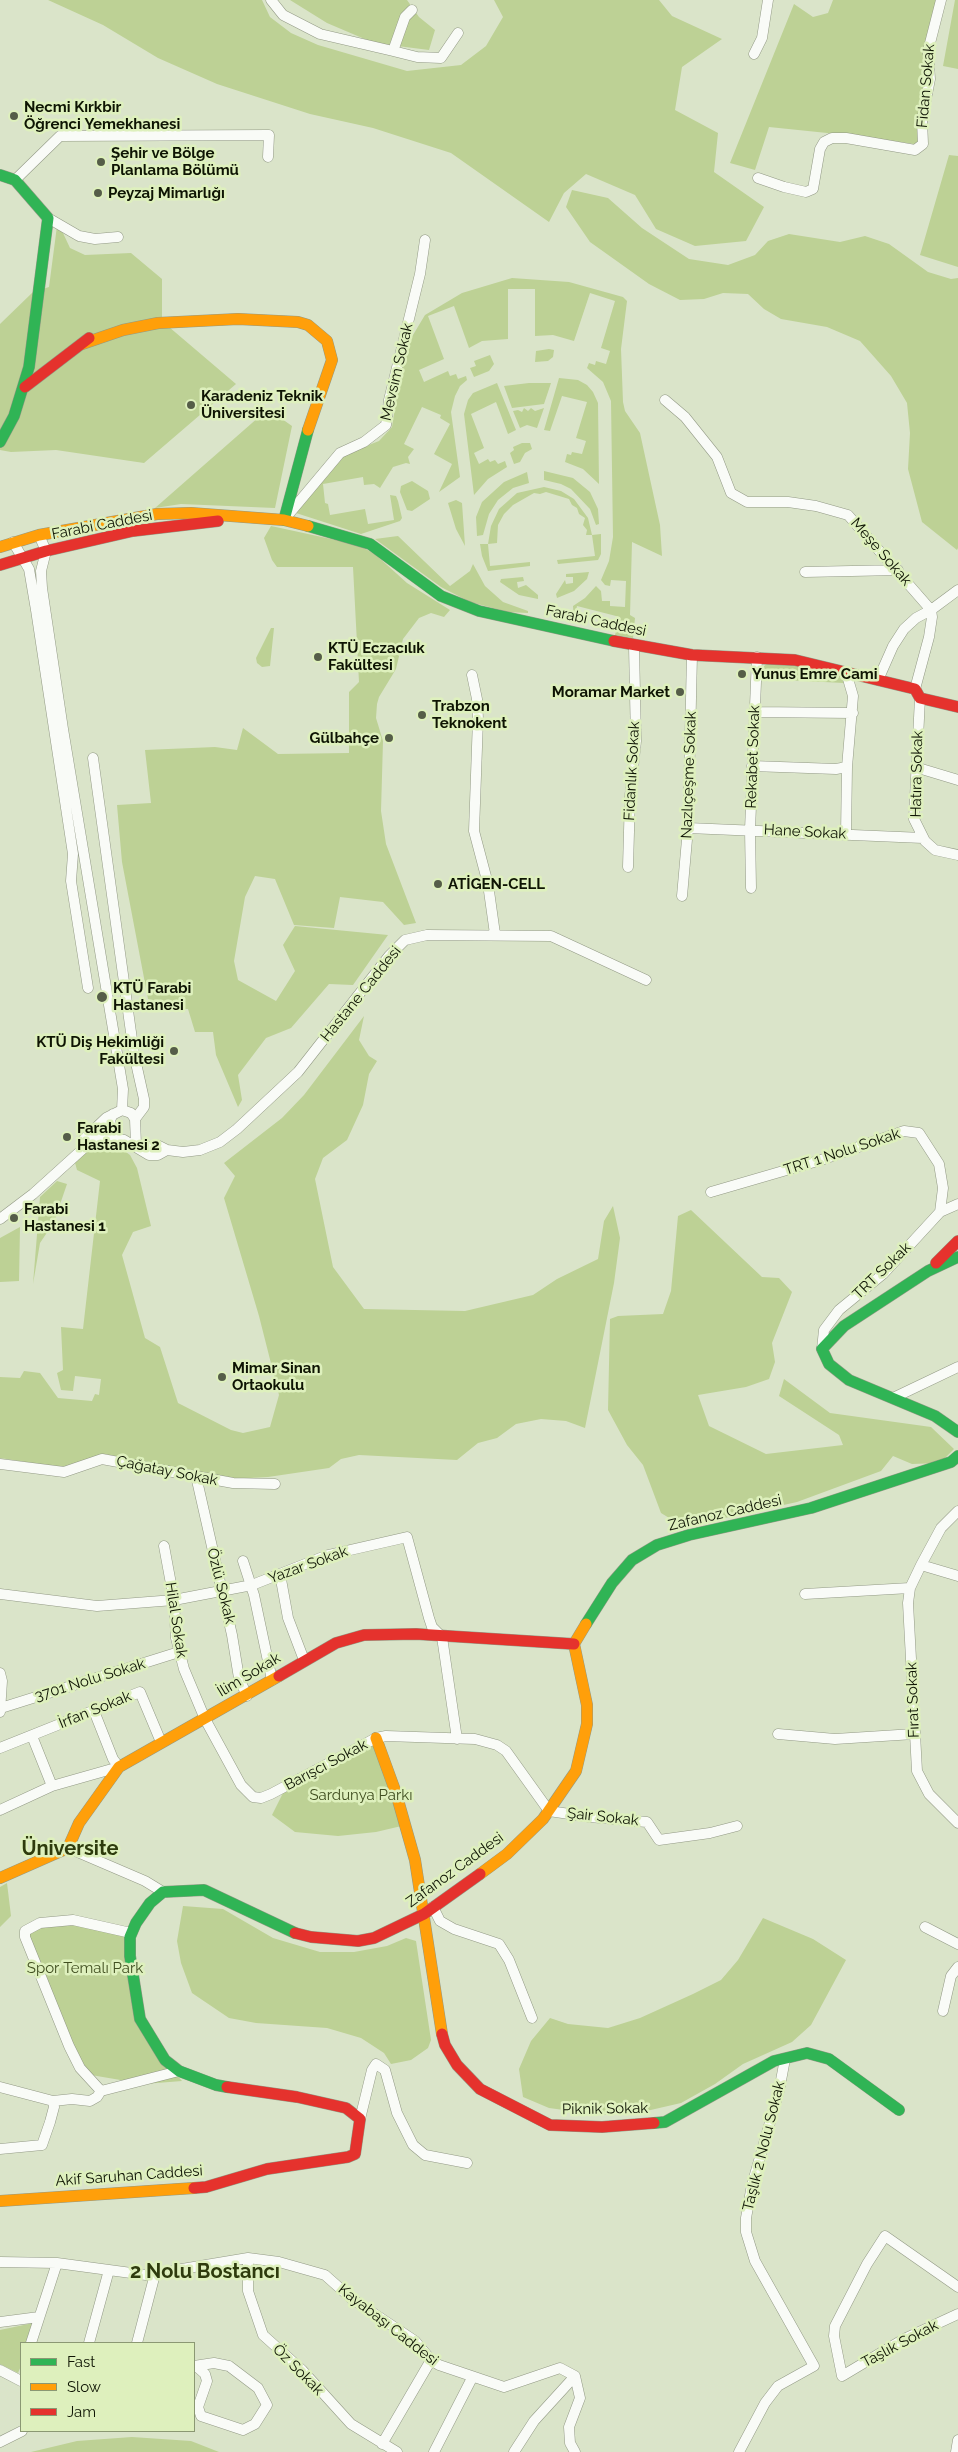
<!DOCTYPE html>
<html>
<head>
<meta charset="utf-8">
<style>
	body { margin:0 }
	#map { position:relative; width:958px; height:2452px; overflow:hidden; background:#dae4c9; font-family:Raleway,sans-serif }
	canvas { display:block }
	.legend { position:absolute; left:20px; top:2342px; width:175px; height:90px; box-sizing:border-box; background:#def0bd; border:1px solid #8b9873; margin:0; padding:6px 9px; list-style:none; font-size:15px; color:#0e1403 }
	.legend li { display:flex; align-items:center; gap:10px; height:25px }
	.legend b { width:25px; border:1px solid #8b9873 }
</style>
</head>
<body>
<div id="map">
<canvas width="958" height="2452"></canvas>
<ul class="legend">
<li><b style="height:6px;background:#30b455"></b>Fast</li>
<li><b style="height:6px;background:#ff9f0a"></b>Slow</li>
<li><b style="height:6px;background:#e5322d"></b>Jam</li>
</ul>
</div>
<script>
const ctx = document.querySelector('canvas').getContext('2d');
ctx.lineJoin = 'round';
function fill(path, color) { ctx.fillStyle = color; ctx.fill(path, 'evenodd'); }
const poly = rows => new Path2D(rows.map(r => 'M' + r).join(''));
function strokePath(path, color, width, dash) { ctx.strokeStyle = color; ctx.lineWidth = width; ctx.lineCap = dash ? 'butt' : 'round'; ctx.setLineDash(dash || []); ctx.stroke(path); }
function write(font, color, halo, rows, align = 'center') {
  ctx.font = font + ' Raleway,sans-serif'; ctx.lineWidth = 5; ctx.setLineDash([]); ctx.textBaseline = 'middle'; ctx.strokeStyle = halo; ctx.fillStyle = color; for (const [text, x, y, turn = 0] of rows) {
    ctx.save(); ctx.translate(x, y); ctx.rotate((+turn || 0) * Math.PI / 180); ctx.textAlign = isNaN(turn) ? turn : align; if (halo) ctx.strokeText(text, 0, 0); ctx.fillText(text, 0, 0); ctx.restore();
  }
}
const green = poly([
	[48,0,262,0,270,17,291,33,318,45,407,71,461,65,486,46,503,17,494,0,659,0,672,16,722,39,682,67,675,110,718,133,714,172,764,207,746,241,695,246,656,229,635,195,586,174,564,193,549,222,451,153,373,128,310,114,217,84,158,58,103,25],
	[290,0,407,0,419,17,435,30,429,50,374,43,327,23],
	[833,0,939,0,922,141,914,144,866,137,769,127,755,170,730,163,794,4,813,17,828,13],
	[955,0,958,0,958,69,943,66],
	[949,155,958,156,958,267,920,255],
	[572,190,608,198,642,228,689,259,728,265,755,255,768,241,789,234,840,242,865,236,889,244,928,272,951,279,958,278,958,548,957,550,922,522,908,469,910,433,907,403,891,376,860,341,827,327,781,319,764,309,748,294,723,293,704,299,680,300,649,284,590,242,566,207],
	[57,226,63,233,70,248,85,255,131,253,162,279,162,321,236,384,144,463,56,450,11,452,0,450,0,324,33,292,49,287],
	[512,278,569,282,623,297,627,301,621,349,623,402,625,411,640,433,660,525,662,556,632,542,630,615,635,618,633,638,615,635,620,617,577,606,574,620,573,606,585,598,596,586,601,591,602,601,610,601,610,606,625,607,626,581,611,580,610,586,605,585,601,580,609,561,613,537,611,401,603,382,587,368,589,363,595,365,596,361,606,364,610,351,601,348,615,301,590,293,574,341,553,335,535,336,535,289,508,289,508,339,482,341,469,348,454,306,428,316,444,359,419,370,424,382,448,371,450,376,456,374,458,379,466,376,467,380,460,386,455,396,451,412,460,477,439,492,452,464,434,454,450,424,440,418,441,415,422,407,404,444,414,449,408,457,410,464,406,463,393,467,380,488,374,484,364,485,363,477,323,484,325,503,328,504,330,515,365,509,368,524,394,520,390,495,396,496,398,501,402,518,400,521,361,534,296,513,296,510,331,467,346,454,379,441,392,427,401,369,410,340,425,315,462,293],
	[549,349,554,350,553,357,548,361,535,362,536,351],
	[490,355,494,364,489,371,474,377,470,368,476,366,474,361],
	[559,378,578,380,587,385,593,392,598,403,599,484,583,469,565,462,567,454,571,455,572,452,582,454,586,441,576,438,587,402,562,396,550,431,544,430],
	[497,383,516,430,508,434,496,402,471,414,484,448,474,453,479,464,488,459,490,462,495,460,498,464,505,461,507,467,488,479,474,495,464,414,468,400,473,393],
	[529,383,551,383,544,404,512,408,504,386],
	[524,408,528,411,531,408,535,411,544,408,537,428,527,425,520,428,513,411,518,410,522,412],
	[268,409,292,426,275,508,181,504,155,508],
	[522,443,530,443,532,449,525,453,520,462,514,464,510,453,514,450,513,447],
	[544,471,573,478,590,492,598,509,599,524,596,525,590,509,571,489,561,484,544,480],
	[527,472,529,483,513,488,498,500,489,514,483,535,477,536,476,517,482,502,504,482],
	[412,481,428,491,430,499,412,511,407,510,400,492,401,486],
	[544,487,561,491,574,499,588,518,592,535,601,534,601,554,598,560,558,564,557,560,595,556,592,535,586,535,587,530,583,525,585,518,579,514,577,508,572,505,569,499,546,492,540,494,534,493,513,505,504,514,498,525,497,543,488,544,490,566,530,562,530,566,488,571,482,556,480,544,488,544,491,526,499,509,517,493],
	[456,500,462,503,465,546,456,529,448,503],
	[271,526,359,545,376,555,407,583,450,610,444,617,431,613,419,618,403,639,396,669,379,697,377,704,376,718,383,741,381,811,386,844,416,923,404,925,383,902,340,897,334,928,294,925,275,879,255,876,245,897,234,961,238,980,276,1001,295,971,283,945,295,926,388,935,353,985,329,984,291,1028,266,1038,238,1075,242,1100,238,1107,216,1055,213,1032,195,1032,188,1009,174,1009,148,999,122,862,117,805,151,803,145,750,215,747,237,750,243,728,278,754,349,753,349,692,359,682,353,567,277,567,272,560,264,538],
	[398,536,450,586,470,571,473,564,485,586,503,602,528,611,528,613,508,612,470,602,441,587,375,539],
	[589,572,587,579,574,591,557,598,556,594,565,580,566,584,573,583,573,577,566,577,566,574],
	[523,577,524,581,517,582,518,588,526,585,538,595,538,599,519,595,500,582,501,579],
	[271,628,274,628,270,666,262,667,257,663,256,658],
	[771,661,843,675,844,683,763,679,764,666],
	[364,1016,359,1040,369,1056,377,1061,369,1074,363,1105,347,1140,323,1158,315,1179,333,1267,364,1309,465,1311,533,1295,557,1279,598,1259,604,1221,613,1206,620,1238,614,1283,585,1428,566,1421,541,1419,516,1424,497,1438,478,1443,457,1460,359,1455,341,1459,329,1468,268,1477,233,1479,104,1454,64,1468,0,1458,0,1377,20,1378,24,1371,40,1373,58,1398,92,1401,95,1394,99,1395,101,1379,75,1376,73,1391,61,1390,57,1373,63,1370,61,1327,83,1329,100,1181,77,1170,74,1159,83,1150,105,1143,118,1146,130,1155,137,1168,151,1226,133,1232,122,1255,145,1338,160,1347,178,1403,231,1430,243,1433,270,1427,279,1395,259,1316,224,1198,235,1176,224,1163,282,1118,304,1095],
	[57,1181,67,1184,54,1222,40,1243,33,1284,40,1197],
	[691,1210,762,1277,779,1278,792,1292,772,1343,775,1362,769,1379,746,1387,698,1395,709,1426,766,1454,843,1445,839,1435,779,1396,784,1379,830,1413,931,1427,954,1449,940,1463,912,1464,893,1456,881,1471,797,1502,684,1527,661,1513,643,1465,627,1445,608,1410,610,1319,618,1316,663,1314,671,1291,678,1216],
	[20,1227,19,1281,0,1282,0,1238],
	[379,1742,410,1824,376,1832,338,1836,295,1832,272,1815,283,1793],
	[7,1883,11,1916,0,1927,0,1887],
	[183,1906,223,1909,273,1938,320,1952,354,1952,387,1946,406,1938,416,1941,431,2040,428,2048,411,2060,391,2064,384,2053,361,2038,327,2028,256,2023,229,2018,192,1993,181,1963,177,1941],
	[763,1918,813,1939,846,1960,811,2025,792,2042,743,2064,715,2084,681,2103,642,2112,601,2115,549,2108,523,2097,519,2069,531,2041,550,2018,568,2024,608,2028,640,2018,693,1994,721,1980,738,1960],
	[46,1920,124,1931,149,2044,182,2081,144,2084,91,2075,71,2049,40,1963,20,1938,24,1927],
	[38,2322,30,2343,21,2343,21,2366,18,2373,0,2364,0,2330],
	[132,2437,191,2441,219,2452,31,2452,77,2441]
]);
const street = poly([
	[271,0,283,15,320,34,393,51],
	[412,10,405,17,393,51,417,57,441,58,458,33],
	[754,54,762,38,768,0],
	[758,178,784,187,806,192,813,189,820,149,824,142,832,138,846,138,915,150,923,144,922,120,930,79,928,51,941,0],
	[15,180,60,136,269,135,268,157],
	[48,218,79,236,95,239,118,237],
	[665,400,685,417,717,457,731,493,747,502,788,502,816,506,848,515,931,610,916,618,904,629,893,646,878,680],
	[288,515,340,453,364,442,386,425,389,400,420,274,425,240],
	[39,535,46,551,41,571,42,588,63,729,123,1089,122,1110],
	[13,542,29,569,36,610,73,854,71,881,88,988],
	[805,572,898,570],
	[472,675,477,699,478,719,474,831,488,884,495,934],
	[915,689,929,637,932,617,931,610,958,590],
	[920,698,914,819,925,841,935,850,958,855],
	[754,712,853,713],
	[93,758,134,1054,144,1099,144,1107,135,1119],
	[752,766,836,769,847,767,853,696,846,672],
	[915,767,958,780],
	[688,828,923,838],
	[846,834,847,767],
	[628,867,630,796,636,741,634,646],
	[751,888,750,830,757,657],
	[682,896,688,828,692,655],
	[113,1114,110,1120,112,1130,118,1138],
	[83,1140,106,1118,122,1110,131,1113,135,1119,136,1145],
	[142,1149,157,1145,167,1150,183,1152,200,1150,220,1142,237,1129,298,1072,389,956,405,940,427,935,551,936,646,980],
	[711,1192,821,1160,904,1131,919,1133,939,1164,943,1188,940,1212],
	[0,1219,33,1194,95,1138,101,1136,124,1140,149,1155,158,1155,167,1150],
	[822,1349,824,1330,839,1310,883,1274,940,1212,958,1204],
	[893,1398,958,1367],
	[0,1464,64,1472,102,1459,233,1483,275,1484],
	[196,1476,232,1635,239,1678,247,1696],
	[958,1511,941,1528,921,1565,910,1588,908,1603,917,1771,929,1794,958,1823],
	[164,1546,174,1600,176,1638,184,1669,205,1719,241,1785,253,1797,261,1798,271,1794,376,1738,386,1736,475,1739,497,1745,506,1751,549,1811,590,1817,647,1822,659,1840,710,1833,737,1826],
	[243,1561,254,1595,272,1680],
	[921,1565,958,1576],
	[280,1574,288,1618,304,1660],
	[0,1594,97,1606,174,1600,252,1585,328,1555,407,1537,429,1618,432,1627,442,1637,457,1739],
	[805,1594,910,1588],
	[0,1673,2,1681,0,1712],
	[1,1708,179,1652],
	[778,1734,835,1739,914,1734],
	[32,1736,52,1786],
	[0,1748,140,1692,161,1742],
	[0,1810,52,1786,119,1767,113,1759,94,1711],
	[68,1848,145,1881,163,1892],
	[433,1907,440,1921,454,1929,499,1944,509,1960,532,2018],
	[925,1927,958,1944],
	[943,2011,951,1976,958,1967],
	[0,2087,53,2101],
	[101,2091,179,2071],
	[360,2119,372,2070,376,2064,385,2070,397,2113,413,2145,425,2155,467,2163],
	[0,2149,42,2145,50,2122,54,2107,53,2101,72,2099,90,2101,97,2097,101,2091,80,2068,69,2046,25,1937,25,1931,40,1923,73,1920,131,1933],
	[248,2258,248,2291,263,2335,302,2370,351,2424,397,2452],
	[0,2262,57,2263,146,2275,248,2258,279,2262,325,2275,352,2299,415,2341,431,2360,439,2365,504,2387,560,2368,575,2376,580,2398,569,2427,570,2443,575,2452],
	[958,2287,885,2236,867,2264,835,2326,834,2336,842,2376,904,2339,958,2314],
	[0,2322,39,2317],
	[31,2343,57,2263],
	[89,2343,109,2270],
	[137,2343,155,2274],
	[194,2366,214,2363,229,2366,258,2388,267,2405,255,2424,243,2430,201,2416,198,2407,207,2381,205,2374,196,2366],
	[0,2370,21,2381],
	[0,2442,22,2431],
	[382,2444,431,2360],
	[434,2452,472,2378],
	[514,2452,534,2421,575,2376],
	[739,2452,765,2403,778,2386,814,2366,755,2261,746,2232,746,2218,752,2185,779,2091,785,2059],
	[956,2452,958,2440]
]);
const fast = poly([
	[0,175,15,180,48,218,29,367,14,416,0,442],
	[284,520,308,430],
	[308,526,370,544,441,596,479,611,614,641],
	[958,1257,928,1271,844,1326,822,1349,829,1364,849,1380,935,1416,958,1432],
	[586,1624,612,1583,632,1560,657,1545,689,1535,811,1508,951,1462,958,1456],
	[227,2087,216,2085,179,2071,165,2060,140,2019,130,1956,130,1937,136,1923,150,1903,163,1892,204,1890,295,1933],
	[654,2123,665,2122,774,2061,807,2053,829,2059,899,2110]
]);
const slow = poly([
	[82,344,123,330,158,323,238,319,298,322,308,325,327,341,332,360,308,430],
	[0,547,39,535,157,514,191,513,284,520,308,526],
	[376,1738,396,1793,415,1860,442,2034],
	[480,1874,507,1854,543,1819,576,1771,587,1724,587,1705,574,1644,586,1624],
	[0,1878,68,1848,79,1823,119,1767,279,1676],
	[0,2201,194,2188]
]);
const jam = poly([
	[25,387,89,338],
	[0,565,46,551,133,531,218,521],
	[614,641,692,655,795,660,915,689,920,698,958,707],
	[936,1263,958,1241],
	[279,1676,336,1643,364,1635,416,1634,574,1644],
	[295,1933,311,1937,358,1941,374,1938,424,1914,480,1874],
	[442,2034,445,2045,457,2065,480,2089,550,2125,602,2127,654,2123],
	[194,2188,206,2187,267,2169,348,2157,355,2154,360,2119,346,2108,297,2097,227,2087]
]);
const markers = [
	[14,116,5,"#555d48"],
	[101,162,5,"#555d48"],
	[98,193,5,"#555d48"],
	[191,405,5,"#555d48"],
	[318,657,5,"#555d48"],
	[742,674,5,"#555d48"],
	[680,692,5,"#555d48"],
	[422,715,5,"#555d48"],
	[389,738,5,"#555d48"],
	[438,884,5,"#555d48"],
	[102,997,6,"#555d48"],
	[174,1051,5,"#555d48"],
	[67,1137,5,"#555d48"],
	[14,1218,5,"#555d48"],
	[222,1377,5,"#555d48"]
];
const streetNames = [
	["Fidan Sokak",926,86,-85],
	["Mevsim Sokak",397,372,-77],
	["Farabi Caddesi",102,525,-11],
	["Meşe Sokak",881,552,49],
	["Farabi Caddesi",596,621,12],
	["Rekabet Sokak",753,757,-88],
	["Fidanlık Sokak",632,771,-87],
	["Hatıra Sokak",917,774,-89],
	["Nazlıçeşme Sokak",689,775,-88],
	["Hane Sokak",805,832,3],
	["Hastane Caddesi",361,994,-51],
	["TRT 1 Nolu Sokak",842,1152,-18],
	["TRT Sokak",882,1271,-44],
	["Çağatay Sokak",167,1471,11],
	["Zafanoz Caddesi",725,1513,-13],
	["Yazar Sokak",308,1565,-20],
	["Özlü Sokak",221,1586,76],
	["Hilal Sokak",176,1620,81],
	["İlim Sokak",249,1675,-31],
	["3701 Nolu Sokak",90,1680,-17],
	["Fırat Sokak",913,1700,-92],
	["İrfan Sokak",95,1710,-22],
	["Barışcı Sokak",326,1765,-28],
	["Şair Sokak",603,1817,6],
	["Zafanoz Caddesi",455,1870,-36],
	["Piknik Sokak",605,2109,-1],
	["Taşlık 2 Nolu Sokak",764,2146,-76],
	["Akif Saruhan Caddesi",129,2176,-4],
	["Kayabaşı Caddesi",388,2325,38],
	["Taşlık Sokak",900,2344,-28],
	["Öz Sokak",298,2370,45]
];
const poiNames = [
	["Necmi Kırkbir",24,107],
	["Öğrenci Yemekhanesi",24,124],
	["Şehir ve Bölge",111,153],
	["Planlama Bölümü",111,170],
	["Peyzaj Mimarlığı",108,193],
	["Karadeniz Teknik",201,396],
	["Üniversitesi",201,413],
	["KTÜ Eczacılık",328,648],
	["Fakültesi",328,665],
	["Yunus Emre Cami",752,674],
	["Moramar Market",670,692,"right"],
	["Trabzon",432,706],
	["Teknokent",432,723],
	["Gülbahçe",379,738,"right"],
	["ATİGEN-CELL",448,884],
	["KTÜ Farabi",113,988],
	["Hastanesi",113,1005],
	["KTÜ Diş Hekimliği",164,1042,"right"],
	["Fakültesi",164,1059,"right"],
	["Farabi",77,1128],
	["Hastanesi 2",77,1145],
	["Farabi",24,1209],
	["Hastanesi 1",24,1226],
	["Mimar Sinan",232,1368],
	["Ortaokulu",232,1385]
];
const parkNames = [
	["Sardunya Parkı",361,1795],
	["Spor Temalı Park",85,1968]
];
const districtNames = [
	["Üniversite",70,1849],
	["2 Nolu Bostancı",205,2272]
];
fill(green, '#bdd195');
strokePath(street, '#929985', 11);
strokePath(fast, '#929985', 12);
strokePath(slow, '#929985', 12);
strokePath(jam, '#929985', 12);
strokePath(street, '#f9fbf7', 10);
strokePath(fast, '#30b455', 11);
strokePath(slow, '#ff9f0a', 11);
strokePath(jam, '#e5322d', 11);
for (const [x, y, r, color] of markers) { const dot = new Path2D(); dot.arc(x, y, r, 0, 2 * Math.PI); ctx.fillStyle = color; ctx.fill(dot); strokePath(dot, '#def0bd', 2); }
write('15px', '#0e1403', '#def0bd', streetNames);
write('bold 15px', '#0e1403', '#def0bd', poiNames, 'left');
write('15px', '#414f21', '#def0bd', parkNames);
write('bold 20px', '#2e3b0d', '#def0bd', districtNames);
</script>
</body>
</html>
